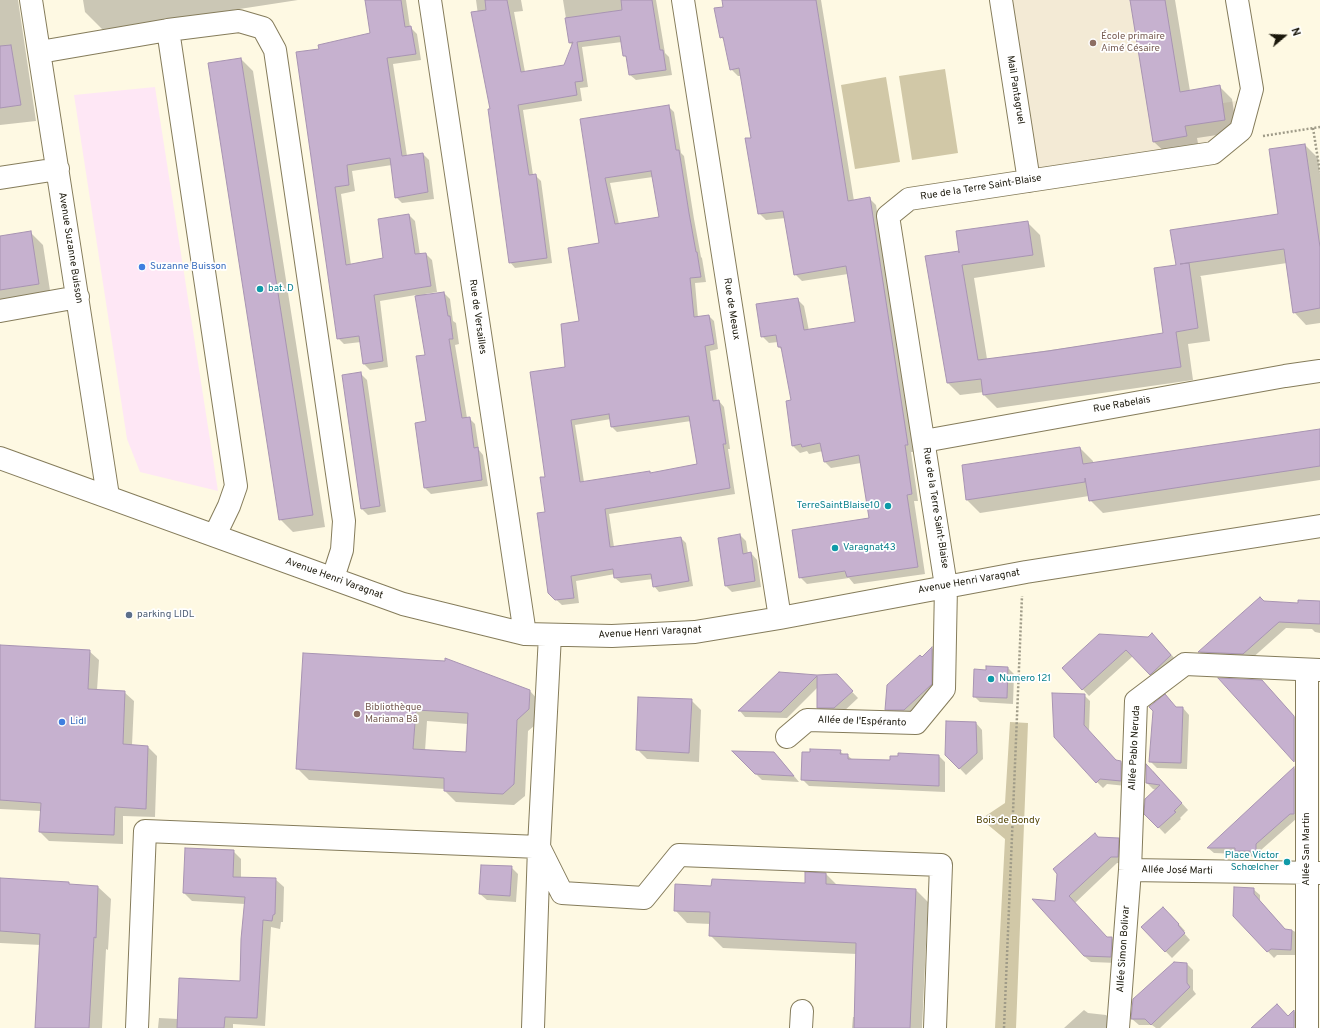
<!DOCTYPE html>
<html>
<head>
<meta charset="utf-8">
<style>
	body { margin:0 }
	#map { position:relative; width:1320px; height:1028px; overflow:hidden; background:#fef9e3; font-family:Overpass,sans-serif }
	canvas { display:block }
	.north { position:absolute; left:1264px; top:16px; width:40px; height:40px; -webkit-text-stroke:3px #fff; paint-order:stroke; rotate:71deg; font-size:11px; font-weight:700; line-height:16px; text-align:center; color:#1a170a }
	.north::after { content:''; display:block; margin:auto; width:14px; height:18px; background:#1a170a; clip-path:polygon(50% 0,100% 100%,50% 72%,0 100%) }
</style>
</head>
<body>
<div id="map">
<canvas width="1320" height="1028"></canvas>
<div class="north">N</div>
</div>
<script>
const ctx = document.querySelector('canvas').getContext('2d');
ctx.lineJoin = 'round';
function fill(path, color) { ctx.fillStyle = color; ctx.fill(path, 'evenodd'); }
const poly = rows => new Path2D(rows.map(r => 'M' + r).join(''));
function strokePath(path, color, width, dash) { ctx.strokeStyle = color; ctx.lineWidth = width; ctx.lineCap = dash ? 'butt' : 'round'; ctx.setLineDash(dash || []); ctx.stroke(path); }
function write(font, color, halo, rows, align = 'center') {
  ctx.font = font + ' Overpass,sans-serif'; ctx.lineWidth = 3.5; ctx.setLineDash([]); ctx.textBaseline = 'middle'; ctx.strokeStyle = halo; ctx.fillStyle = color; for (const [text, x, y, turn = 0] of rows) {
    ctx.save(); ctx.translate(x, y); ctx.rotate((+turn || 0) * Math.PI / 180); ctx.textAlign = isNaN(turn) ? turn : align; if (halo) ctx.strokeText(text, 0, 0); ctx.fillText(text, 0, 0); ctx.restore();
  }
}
const commercial = poly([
	[155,87,218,491,140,472,127,439,74,95]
]);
const education = poly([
	[1009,0,1165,0,1179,92,1220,85,1223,103,1236,101,1238,113,1220,140,1035,170]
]);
const green = poly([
	[945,69,958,153,912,160,899,76],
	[886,77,900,162,855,169,841,85],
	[1010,722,1028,723,1016,1028,995,1028,1005,839,981,819,1005,803]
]);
const shadow = poly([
	[0,0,18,0,36,121,0,125],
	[83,0,298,0,103,30,85,12],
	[366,0,406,0,410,27,417,34,421,60,393,64,407,156,423,154,429,160,434,199,402,203,396,197,392,165,352,171,355,191,341,194,351,265,384,259,409,215,415,221,420,255,426,254,432,260,437,292,425,294,426,296,444,293,450,299,453,321,456,323,459,344,455,345,467,418,469,418,475,424,479,450,483,455,488,486,431,494,425,488,427,422,427,356,416,295,380,301,388,367,370,370,364,364,361,342,344,344,338,338,320,49,371,33],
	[476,0,521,0,523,11,514,12,525,72,565,66,573,46,570,43,563,0,656,0,665,53,669,57,672,75,636,80,630,75,627,58,624,55,622,42,582,47,588,87,580,88,582,101,523,110,533,175,535,175,541,181,552,263,515,268,510,262,491,110],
	[723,0,821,0,854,201,869,198,876,205,915,452,911,452,918,501,914,501,925,574,854,584,849,578,807,584,800,577,870,518,861,463,831,468,824,461,823,451,809,454,807,451,800,453,793,446,792,401,782,350,779,347,778,342,769,343,762,336,797,299,804,306,809,331,856,323,848,274,802,281,795,274,786,218,766,220,759,213,752,139,741,76,738,76,731,69,725,41,721,37,724,8],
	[1131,0,1175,0,1190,91,1219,86,1232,99,1237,132,1197,138,1199,149,1167,154,1154,142],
	[241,59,253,71,325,527,293,532,280,519],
	[669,107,674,112,681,153,684,156,694,219,701,257,702,258,706,282,695,283,698,318,709,316,714,321,718,349,710,351,717,402,719,401,724,407,730,449,728,449,735,494,609,514,614,547,681,538,686,543,693,586,659,592,654,586,653,579,621,583,615,578,615,574,576,581,579,603,562,605,549,593,546,478,566,368,580,322,600,244,582,120],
	[653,177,660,218,619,224,610,183],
	[611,419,612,427,617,432,691,421,698,465,652,474,649,472,584,482,575,425],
	[1305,145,1318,158,1320,174,1320,323,1306,325,1294,312,1287,263,1200,276,1201,277,1210,341,1188,344,1193,380,997,408,984,395,984,392,960,395,947,382,959,252,1027,222,1040,235,1045,267,974,278,987,359,1164,334,1177,266,1172,231,1279,215],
	[30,232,43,245,51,297,0,305,0,237],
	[361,374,367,380,386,512,368,515,362,509],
	[1320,430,1320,480,1103,513,1090,500,1089,496,980,513,967,500,963,466,1080,448,1093,461,1093,464],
	[740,535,746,541,748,554,751,553,757,560,761,587,732,592,726,586],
	[1260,599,1264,602,1299,604,1320,602,1320,633,1315,632,1312,629,1286,628,1250,660,1206,658,1200,652],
	[1159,641,1177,661,1157,680,1133,656,1089,696,1063,668],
	[0,646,89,651,99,660,97,690,124,692,134,701,132,745,148,747,157,756,155,817,123,816,123,844,49,841,40,832,41,811,0,809],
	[932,648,938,654,937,691,910,716,892,715,886,709,922,658],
	[304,654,530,691,541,703,540,721,528,731,525,796,514,805,456,802,445,791,445,789,309,780,297,768],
	[427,721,468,724,467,753,425,751],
	[987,667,1008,668,1014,674,1013,704,980,702,974,696,987,671],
	[836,675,858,698,841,714,824,714,818,707,818,687,787,718,745,717,740,711,817,676],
	[1221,679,1268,687,1300,723,1300,767],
	[1053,694,1084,695,1090,701,1089,732,1116,761,1121,762,1127,768,1126,786,1107,784,1103,788,1097,782],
	[691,700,701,710,699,762,647,759,637,749],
	[1177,708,1183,708,1189,715,1187,769,1157,768,1150,761],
	[976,723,982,730,983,759,966,775,946,754],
	[840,751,844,755,847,755,853,760,891,761,939,756,945,762,945,792,809,786,802,779],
	[734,752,780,759,799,782,762,780],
	[1294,768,1300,774,1296,819,1261,850,1261,857,1242,856,1240,854,1214,853,1208,848],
	[1153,771,1188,810,1180,818,1181,819,1165,834,1146,814,1156,790,1153,789,1147,783],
	[1099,838,1118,839,1124,845,1124,863,1117,863,1075,903,1107,938,1112,938,1118,944,1117,963,1091,962,1084,956,1056,902],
	[233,851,241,859,241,878,275,879,284,887,283,922,281,922,280,929,271,927,265,1026,233,1024,233,1028,158,1028,159,1018,178,1019,241,982,245,904,192,901,184,893],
	[511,867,518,874,516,902,487,900,480,894],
	[826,874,838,886,916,890,928,902,922,1028,852,1028,853,1017,855,1017,857,954,723,948,710,935,711,924,687,923,675,910,712,887,806,884],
	[0,879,68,883,71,885,98,887,111,899,108,950,106,949,102,1028,36,1028,41,945,0,943],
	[1253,889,1260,895,1260,901,1286,930,1294,931,1300,937,1300,955,1277,955,1274,958,1234,916],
	[1170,914,1185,931,1183,932,1190,940,1172,958,1142,927],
	[1187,964,1193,970,1193,990,1196,994,1160,1028,1156,1028,1152,1025,1139,1025,1132,1019],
	[1084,1010,1088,1013,1106,1015,1112,1021,1112,1028,1064,1028],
	[1295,1011,1300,1017,1301,1028,1253,1028,1289,1018]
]);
const building = poly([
	[365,0,401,0,405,27,411,26,416,54,387,58,402,156,423,153,428,192,395,198,390,158,347,165,349,185,335,187,346,265,383,258,378,219,409,214,415,254,426,253,431,286,374,295,383,361,363,364,359,336,337,339,296,52,319,49,318,45,370,33,365,0],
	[485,0,507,0,521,72,564,65,573,42,569,43,565,18,622,10,621,0,652,0,660,50,663,50,666,70,629,75,626,56,623,56,620,36,577,42,583,81,575,82,577,95,518,105,529,175,536,174,547,258,509,263,488,109,490,109,471,12,486,10,485,0],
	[722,0,816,0,848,201,870,197,908,445,905,445,912,494,907,495,918,567,847,577,845,571,799,578,792,530,869,518,859,455,824,462,820,443,802,447,801,444,792,446,786,401,791,400,781,347,778,347,776,335,761,337,756,304,798,298,804,330,855,322,846,266,794,275,783,211,758,214,745,138,751,138,739,68,730,70,723,37,720,38,714,8,723,7,722,0],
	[1130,0,1165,0,1180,92,1220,85,1225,120,1185,126,1187,136,1153,142,1130,0],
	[11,45,21,105,0,108,0,46,11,45],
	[241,58,313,515,279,520,208,63,241,58],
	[669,105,676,150,679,150,689,213,696,252,697,252,701,277,690,278,694,317,709,315,714,344,705,346,713,401,719,400,726,444,723,444,730,488,605,509,610,547,681,537,689,581,653,587,651,574,614,578,613,569,571,576,574,598,555,600,548,593,537,513,545,512,540,477,545,477,530,372,565,367,561,324,579,321,568,248,599,243,580,119,669,105],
	[651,171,659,217,615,224,605,178,651,171],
	[609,414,611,427,689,416,697,464,650,473,650,471,580,482,571,420,609,414],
	[1305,144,1320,247,1320,308,1293,313,1284,249,1180,264,1189,263,1198,328,1176,332,1181,367,983,395,981,379,947,383,925,256,959,251,959,253,956,231,1028,221,1033,255,962,265,978,360,1048,351,1163,333,1154,268,1176,265,1170,230,1278,214,1269,149,1305,144],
	[31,231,39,284,0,290,0,236,31,231],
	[444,292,448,316,450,316,453,339,449,339,462,418,470,417,474,448,478,447,482,480,424,488,415,423,426,421,416,356,425,355,415,296,444,292],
	[361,372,380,506,361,509,342,375,361,372],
	[1320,429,1320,466,1089,501,1085,478,1085,482,966,500,962,465,1080,447,1083,464,1320,429],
	[740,534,743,554,751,552,755,581,725,586,718,538,740,534],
	[1260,597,1264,601,1298,603,1298,600,1320,601,1320,624,1279,622,1243,654,1198,652,1260,597],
	[1152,633,1171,655,1150,675,1126,650,1082,690,1062,668,1099,634,1148,637,1152,633],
	[0,645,90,650,88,689,125,691,123,744,148,746,146,809,115,807,114,835,39,832,41,803,0,800,0,645],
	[932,647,932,684,904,710,885,710,887,685,920,655,922,657,932,647],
	[303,653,445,661,445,658,530,690,529,709,517,720,514,784,503,794,444,791,444,778,296,769,303,653],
	[416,710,468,713,466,752,413,749,416,710],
	[986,666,1008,667,1007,698,973,697,974,669,986,670,986,666],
	[779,672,817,675,837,674,853,691,834,708,817,708,817,676,781,712,738,711,779,672],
	[1218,678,1262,680,1294,716,1294,762,1218,678],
	[1052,693,1085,694,1084,725,1116,760,1121,761,1121,781,1100,779,1096,783,1054,737,1052,693],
	[1165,694,1176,707,1183,707,1181,763,1149,762,1153,711,1149,707,1165,694],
	[638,697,692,699,689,753,636,750,638,697],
	[946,721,976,722,977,753,959,769,945,755,946,721],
	[810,749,841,750,840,754,848,754,848,759,890,760,890,756,898,756,898,753,939,755,939,786,801,780,802,752,810,752,810,749],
	[732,751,774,752,794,776,755,774,732,751],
	[1146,764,1182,803,1174,811,1176,812,1158,828,1144,814,1145,799,1160,785,1146,783,1146,764],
	[1294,767,1294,814,1290,814,1256,844,1256,851,1235,851,1235,848,1207,848,1294,767],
	[1095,833,1098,837,1119,838,1118,857,1111,857,1069,896,1107,937,1112,937,1111,957,1084,956,1032,899,1055,901,1057,874,1053,869,1095,833],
	[185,848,234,850,233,877,276,878,275,914,273,915,272,921,263,920,257,1018,225,1017,224,1028,177,1028,179,978,240,981,241,939,245,897,183,893,185,848],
	[481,865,512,866,510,896,479,894,481,865],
	[805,872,826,873,826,884,916,889,910,1028,854,1028,856,943,709,936,710,912,674,911,675,884,711,886,712,879,805,883,805,872],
	[0,878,69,882,69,884,98,886,96,938,94,937,89,1028,35,1028,40,934,0,931,0,878],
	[1234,887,1254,888,1254,894,1285,929,1292,930,1291,950,1271,949,1267,952,1233,916,1234,887],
	[1163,907,1179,924,1178,925,1185,933,1165,952,1141,927,1163,907],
	[1174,962,1187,963,1187,983,1190,987,1151,1025,1145,1019,1131,1019,1133,999,1174,962],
	[1277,1004,1288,1016,1294,1010,1294,1028,1251,1028,1277,1004]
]);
const path = poly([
	[1313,128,1320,172],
	[1263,136,1320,127],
	[1004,1028,1022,596]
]);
const minor = poly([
	[31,0,108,496],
	[430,0,525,634],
	[683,0,780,618],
	[1001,0,1029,181],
	[168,30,236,486,229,506,215,535],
	[40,52,168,30,239,21,263,28,275,50,344,521,342,550,333,578],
	[0,178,58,169],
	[0,311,78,297],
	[924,441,1285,376,1320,371],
	[0,458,403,604,525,634,612,636,695,632,780,618,1026,572,1320,526],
	[787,737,807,720,916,723,944,689,946,586,888,216,909,199,1213,153,1241,130,1252,89,1237,0],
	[539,847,562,893,644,898,679,855,941,865,935,1028],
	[1130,870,1320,873],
	[137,1028,145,831,539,847],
	[533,1028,539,847,550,635],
	[801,1028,802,1011],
	[1118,1028,1130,870,1136,701,1185,664,1320,670],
	[1307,1028,1307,670]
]);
const markers = [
	[1093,43,4,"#8d6e63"],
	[142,267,4,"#3f7fe0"],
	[260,289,4,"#0f9aa8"],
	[888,506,4,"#0f9aa8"],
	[835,548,4,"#0f9aa8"],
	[129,615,4,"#5c6f8a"],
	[991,679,4,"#0f9aa8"],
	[357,714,4,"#8d6e63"],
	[62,722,4,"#3f7fe0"],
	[1287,862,4,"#0f9aa8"]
];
const educationNames = [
	["École primaire",1101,37],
	["Aimé Césaire",1101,49],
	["Bibliothèque",365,708],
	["Mariama Bâ",365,720]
];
const streetNames = [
	["Mail Pantagruel",1015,90,81],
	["Rue de la Terre Saint-Blaise",981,188,-9],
	["Avenue Suzanne Buisson",70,248,81],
	["Rue de Meaux",731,309,81],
	["Rue de Versailles",477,317,82],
	["Rue Rabelais",1122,405,-10],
	["Rue de la Terre Saint-Blaise",935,508,81],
	["Avenue Henri Varagnat",334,579,20],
	["Avenue Henri Varagnat",969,582,-10],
	["Avenue Henri Varagnat",650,633,-3],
	["Allée de l'Espéranto",862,722,2],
	["Allée Pablo Neruda",1135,748,-87],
	["Allée San Martin",1307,849,-90],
	["Allée José Marti",1177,871,1],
	["Allée Simon Bolivar",1124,949,-86]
];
const shopNames = [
	["Suzanne Buisson",150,267],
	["Lidl",70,722]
];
const cultureNames = [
	["bat. D",268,289],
	["TerreSaintBlaise10",880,506,"right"],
	["Varagnat43",843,548],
	["Numero 121",999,679],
	["Place Victor",1279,856,"right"],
	["Schœlcher",1279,868,"right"]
];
const serviceNames = [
	["parking LIDL",137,615]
];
const parkNames = [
	["Bois de Bondy",1008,821]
];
fill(commercial, '#fee7f5');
fill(education, '#f3ead5');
fill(green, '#d1c8a7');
fill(shadow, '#0003');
fill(building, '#c6b1cf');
strokePath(building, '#a894b2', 1);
strokePath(minor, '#857c5b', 24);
strokePath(path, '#9f9b88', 2.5, [2, 2]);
strokePath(minor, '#fff', 22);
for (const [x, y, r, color] of markers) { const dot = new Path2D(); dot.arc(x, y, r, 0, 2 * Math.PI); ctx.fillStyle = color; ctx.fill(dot); strokePath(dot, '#fff', 1.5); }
write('10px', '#785e54', '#fff', educationNames, 'left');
write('10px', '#1a170a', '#fff', streetNames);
write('10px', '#366cbe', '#fff', shopNames, 'left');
write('10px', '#0d838f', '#fff', cultureNames, 'left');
write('10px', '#4e5e75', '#fff', serviceNames, 'left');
write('10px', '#4f4101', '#fff', parkNames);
</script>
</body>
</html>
